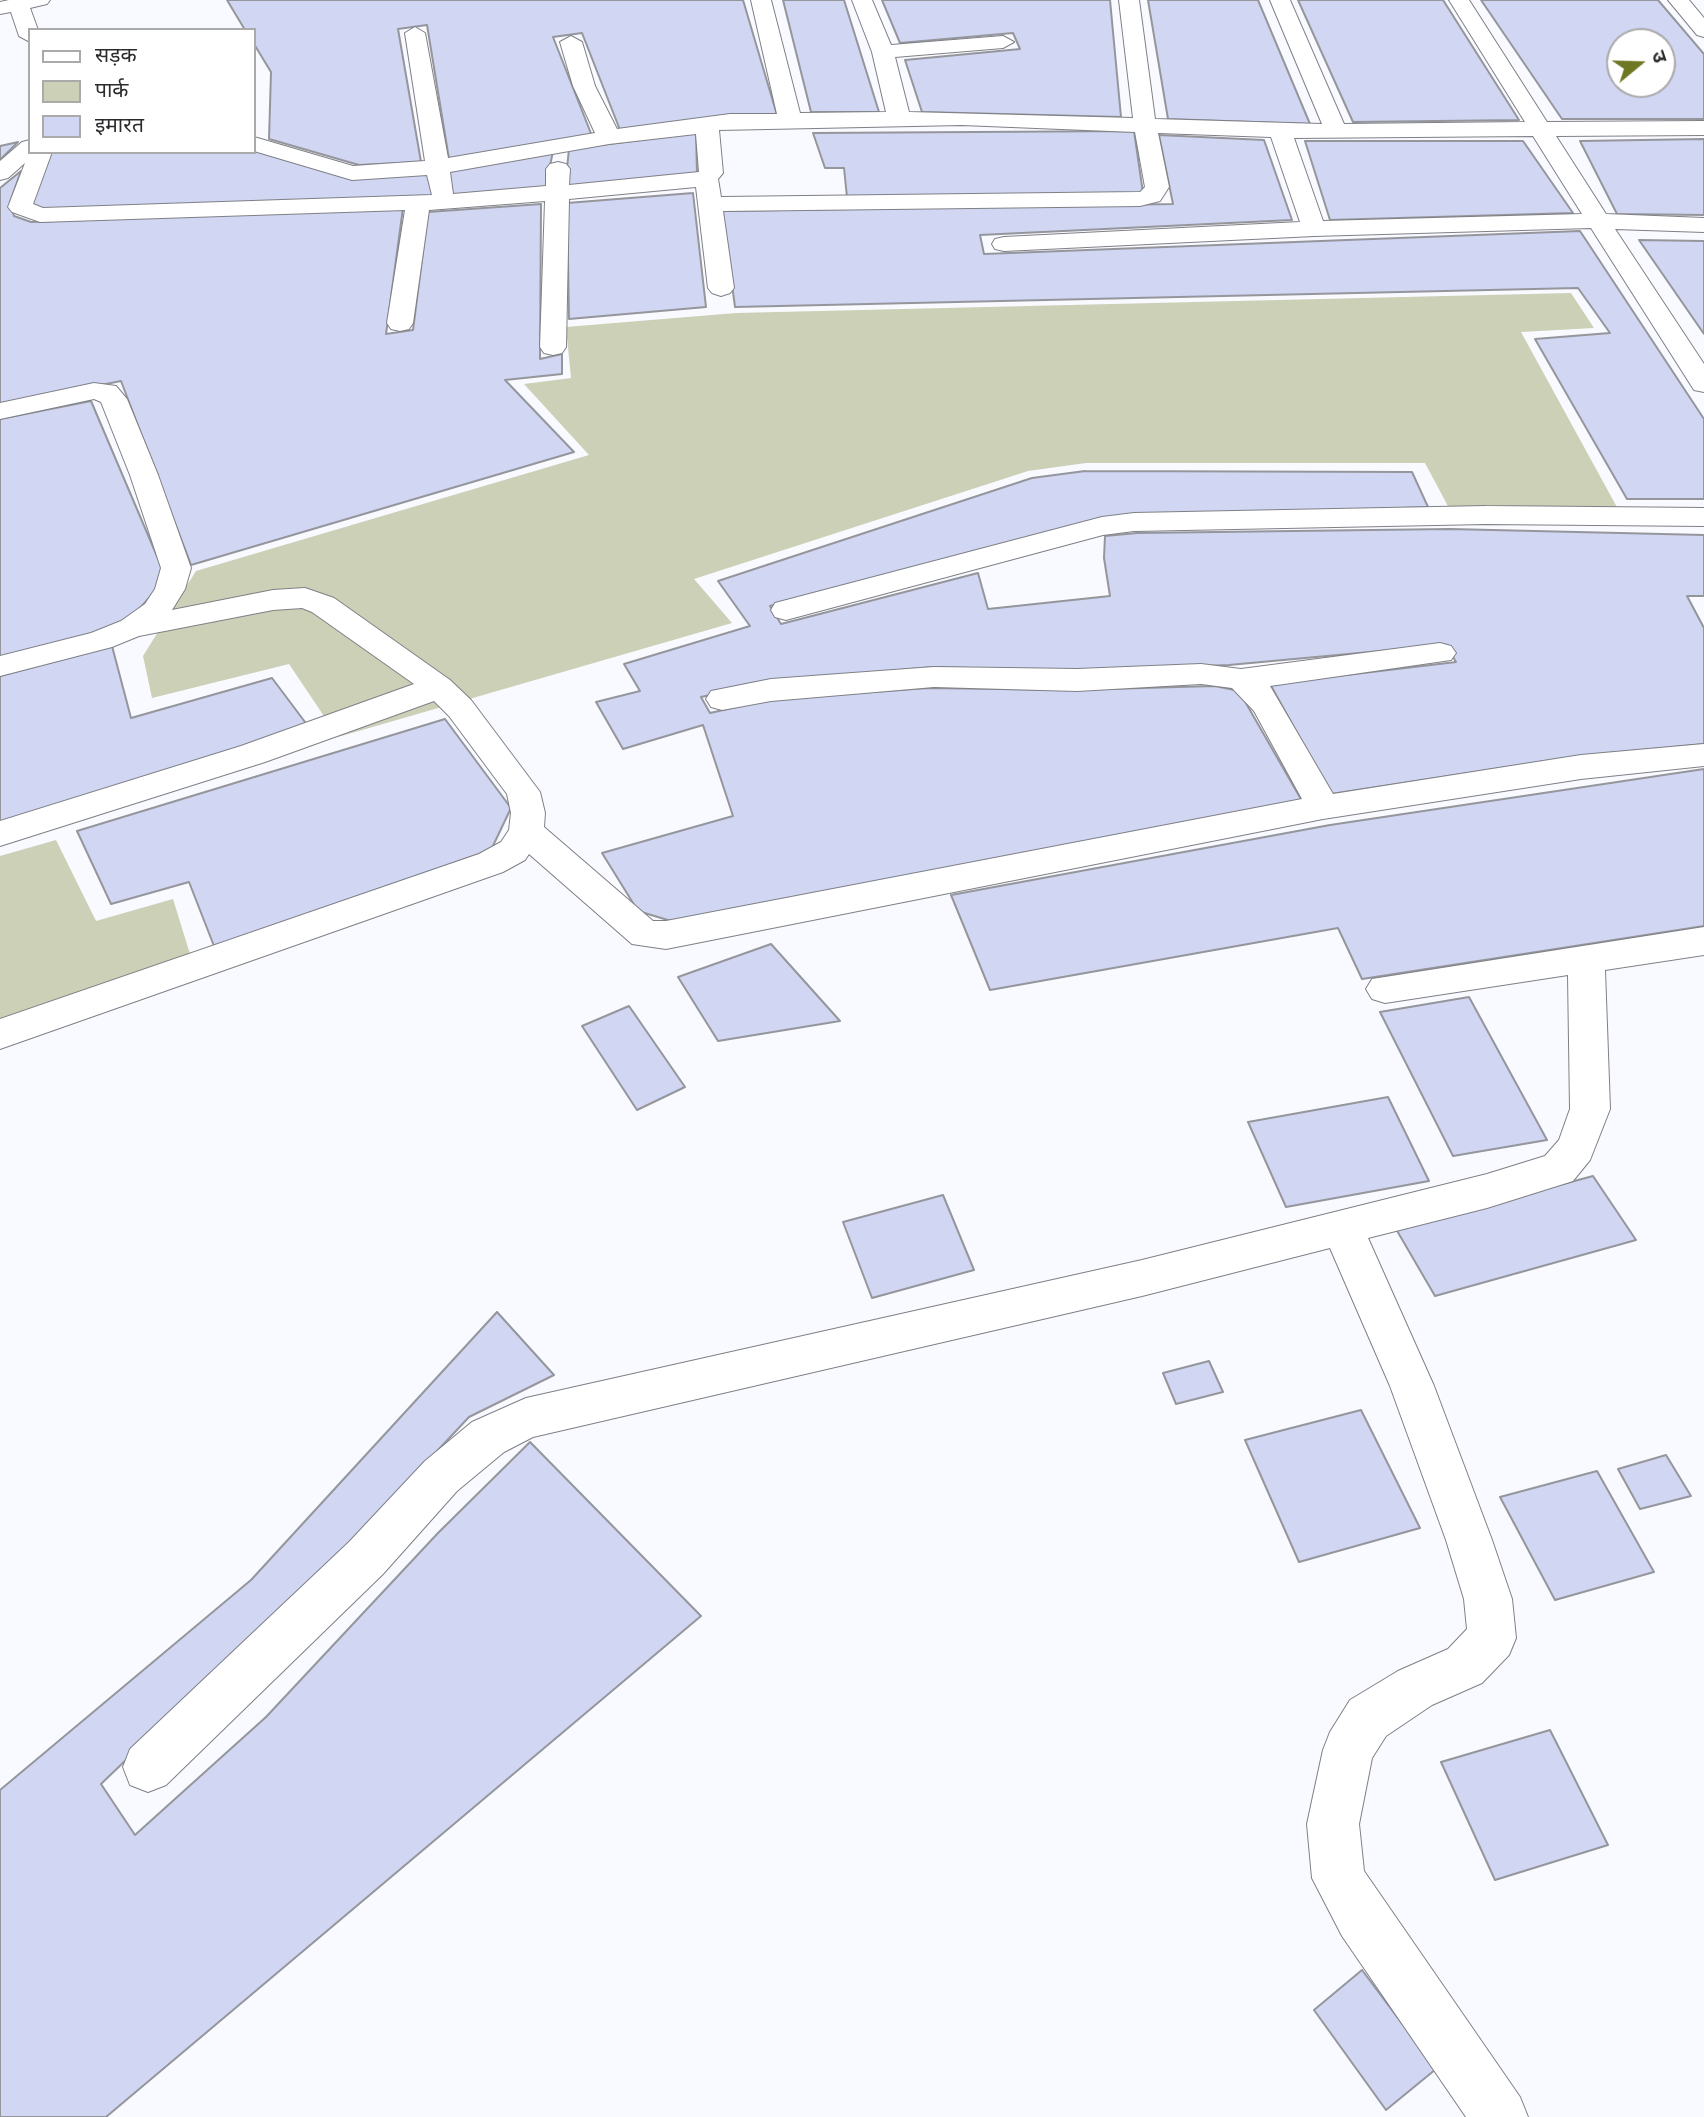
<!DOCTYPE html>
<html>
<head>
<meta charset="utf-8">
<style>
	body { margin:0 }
	#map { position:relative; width:1704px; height:2117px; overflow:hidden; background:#f9faff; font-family:"Fira Sans Condensed","Noto Sans Devanagari",sans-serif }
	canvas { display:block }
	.legend { position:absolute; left:28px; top:28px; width:228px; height:126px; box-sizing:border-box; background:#fff; border:2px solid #aaaaab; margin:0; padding:9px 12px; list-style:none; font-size:21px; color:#2b2b2e }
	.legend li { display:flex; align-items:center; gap:14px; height:35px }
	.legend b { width:35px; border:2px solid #aaaaab }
	.north { position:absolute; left:1606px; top:28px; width:70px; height:70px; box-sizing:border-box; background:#fff; border:2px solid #aaaaab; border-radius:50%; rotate:71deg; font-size:19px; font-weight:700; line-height:28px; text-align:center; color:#2b2b2e }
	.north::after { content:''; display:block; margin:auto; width:24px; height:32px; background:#6e7823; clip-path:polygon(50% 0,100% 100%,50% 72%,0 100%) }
</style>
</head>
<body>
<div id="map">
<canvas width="1704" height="2117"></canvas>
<ul class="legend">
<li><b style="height:9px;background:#fff"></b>सड़क</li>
<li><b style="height:19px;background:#cbd0b6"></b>पार्क</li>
<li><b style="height:19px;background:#d1d6f3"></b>इमारत</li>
</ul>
<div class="north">उ</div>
</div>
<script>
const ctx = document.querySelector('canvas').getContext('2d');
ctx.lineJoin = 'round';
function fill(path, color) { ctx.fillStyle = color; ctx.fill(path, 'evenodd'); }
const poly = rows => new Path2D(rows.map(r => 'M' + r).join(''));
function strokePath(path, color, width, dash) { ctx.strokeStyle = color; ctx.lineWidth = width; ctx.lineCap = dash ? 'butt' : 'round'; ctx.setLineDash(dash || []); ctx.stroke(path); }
const green = poly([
	[1571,293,1594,328,1521,332,1618,509,1449,508,1425,463,1086,463,1028,471,694,579,732,623,338,737,289,664,152,698,143,656,196,571,589,455,524,384,571,378,566,327,736,313],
	[56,840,96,921,173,899,190,954,0,1019,0,856]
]);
const building = poly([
	[227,0,743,0,777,115,620,130,582,33,553,37,592,136,449,159,427,25,398,29,421,162,359,165,269,139,271,72,254,44,254,30,245,30,227,0],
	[783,0,844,0,879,112,811,112,783,0],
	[882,0,1110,0,1121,117,922,112,905,60,1020,49,1013,33,900,43,882,0],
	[1148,0,1258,0,1310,124,1168,119,1148,0],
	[1298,0,1443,0,1519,120,1353,122,1298,0],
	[1481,0,1658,0,1704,54,1704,119,1562,119,1481,0],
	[1620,42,1662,42,1662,84,1620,84,1620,42],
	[1134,131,1143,193,847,197,844,168,825,168,813,133,1134,131],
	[696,133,697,174,565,187,569,149,696,133],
	[1159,135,1264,140,1292,220,980,235,984,254,1580,231,1704,419,1704,499,1627,499,1535,339,1610,333,1578,288,735,307,722,211,1173,204,1159,135],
	[1704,139,1704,215,1617,214,1580,141,1704,139],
	[1305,141,1523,141,1573,213,1330,220,1305,141],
	[18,142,0,160,0,146,18,142],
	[254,149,349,178,429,172,435,198,45,211,29,205,51,152,254,152,254,149],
	[553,151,545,191,451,199,444,171,553,151],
	[21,171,10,202,14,216,31,222,403,208,386,334,413,330,428,212,541,204,540,359,562,354,562,374,505,380,574,452,191,565,121,381,0,405,0,188,21,171],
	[693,193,706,307,569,319,567,203,693,193],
	[1639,240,1704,241,1704,334,1639,240],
	[91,401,162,568,159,587,130,619,102,632,0,658,0,419,91,401],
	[1085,471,1412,472,1428,507,1098,519,770,606,781,624,978,573,988,609,1110,596,1104,558,1105,536,1137,533,1450,529,1704,535,1704,596,1687,596,1704,628,1704,744,1579,756,1331,794,1270,684,1456,662,1446,645,1229,665,1074,671,933,667,775,681,701,697,710,713,772,699,928,688,1070,690,1215,686,1239,691,1302,801,671,921,638,911,602,853,733,816,703,725,623,749,596,702,640,691,624,664,750,626,718,581,1032,478,1085,471],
	[112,646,131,718,272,678,308,726,0,822,0,676,112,646],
	[445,719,511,808,491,850,214,946,189,882,111,904,77,831,445,719],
	[1704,769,1704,926,1362,979,1338,928,990,990,951,895,1330,825,1704,769],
	[771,944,840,1021,718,1041,678,977,771,944],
	[1469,997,1547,1140,1453,1156,1380,1012,1469,997],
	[629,1006,685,1087,637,1110,582,1026,629,1006],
	[1388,1097,1429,1181,1286,1207,1248,1122,1388,1097],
	[1593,1176,1636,1240,1435,1296,1396,1229,1593,1176],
	[943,1195,974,1270,872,1298,843,1222,943,1195],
	[497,1312,554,1375,469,1417,347,1547,101,1784,135,1835,266,1717,438,1533,530,1442,701,1616,106,2117,0,2117,0,1790,251,1580,497,1312],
	[1209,1361,1223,1392,1176,1404,1163,1373,1209,1361],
	[1361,1410,1420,1528,1299,1562,1245,1440,1361,1410],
	[1666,1455,1691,1496,1640,1509,1618,1469,1666,1455],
	[1597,1471,1654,1572,1555,1600,1500,1497,1597,1471],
	[1550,1730,1608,1845,1495,1880,1441,1762,1550,1730],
	[1362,1970,1436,2069,1386,2110,1314,2010,1362,1970]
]);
const minor = poly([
	[9,0,50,0,47,4,30,8,38,30,30,30,30,42,19,36,11,12,0,14,0,2,9,0],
	[751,0,771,0,800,113,886,112,872,52,852,0,872,0,891,45,1003,36,1014,42,1003,48,895,57,909,112,1133,118,1119,0,1139,0,1155,119,1322,124,1270,0,1290,0,1344,124,1525,122,1449,0,1469,0,1547,122,1704,121,1704,135,1556,136,1606,214,1704,218,1704,232,1615,229,1704,364,1704,392,1694,390,1591,228,1314,236,1004,251,995,249,992,244,995,239,1004,237,1300,222,1271,137,1158,133,1169,187,1160,201,1140,206,723,211,734,288,730,293,721,296,712,293,708,288,696,187,569,199,566,347,562,353,553,355,544,353,540,347,545,201,429,210,413,323,409,329,400,331,391,329,387,323,405,210,40,222,12,212,8,207,25,163,8,178,0,180,0,161,22,142,30,140,30,152,52,152,33,204,43,208,432,195,427,175,352,180,254,151,254,137,353,166,425,161,405,33,415,27,425,33,448,158,595,133,573,86,560,42,571,36,582,42,595,86,617,129,730,114,777,114,751,0],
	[962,125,1135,132,1145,187,1140,192,721,197,718,179,723,173,719,130,962,125],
	[696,134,699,172,569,185,570,169,566,164,558,162,550,164,546,169,546,186,453,194,450,172,609,144,696,134],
	[1533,136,1582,214,1323,221,1294,138,1533,136],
	[1668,0,1689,0,1704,18,1704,37,1697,35,1668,0],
	[94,383,116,386,127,399,158,475,191,568,185,589,172,610,273,590,305,588,334,598,450,680,471,700,540,792,545,813,544,827,653,921,666,921,1302,799,1254,711,1232,688,1201,684,1077,691,934,687,771,701,722,710,711,707,706,699,711,691,771,679,934,667,1077,669,1201,664,1241,669,1440,643,1451,646,1456,653,1451,660,1270,686,1333,794,1581,755,1704,744,1704,766,1581,779,1323,819,666,949,632,944,529,854,525,860,503,872,0,1049,0,1019,479,854,501,842,509,830,511,813,507,794,449,716,434,701,265,762,0,846,0,821,241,746,414,684,312,612,302,608,273,610,139,636,112,647,0,676,0,656,91,633,121,621,145,604,155,589,161,568,130,475,101,402,94,399,0,419,0,403,94,383],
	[1486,506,1704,508,1704,526,1486,524,1134,531,1103,535,786,620,775,617,771,610,775,603,1102,517,1134,513,1486,506],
	[1704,927,1704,955,1605,970,1610,1109,1590,1160,1573,1181,1487,1208,1368,1238,1434,1386,1492,1540,1512,1599,1516,1638,1509,1655,1482,1683,1432,1705,1386,1736,1372,1758,1359,1824,1364,1871,1520,2097,1528,2117,1466,2117,1342,1936,1312,1878,1307,1824,1323,1750,1330,1732,1350,1700,1398,1671,1448,1649,1467,1629,1464,1599,1446,1540,1390,1386,1330,1248,1142,1296,533,1437,504,1452,457,1491,383,1574,166,1785,148,1792,130,1785,123,1767,130,1749,349,1542,425,1461,472,1422,526,1398,1142,1260,1487,1174,1545,1156,1559,1140,1570,1109,1568,975,1385,1003,1372,999,1366,989,1372,979,1704,927]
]);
fill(green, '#cbd0b6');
fill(building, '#d1d6f3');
strokePath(building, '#95969c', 2);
strokePath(minor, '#7f8086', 2);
fill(minor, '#fff');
</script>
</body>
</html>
